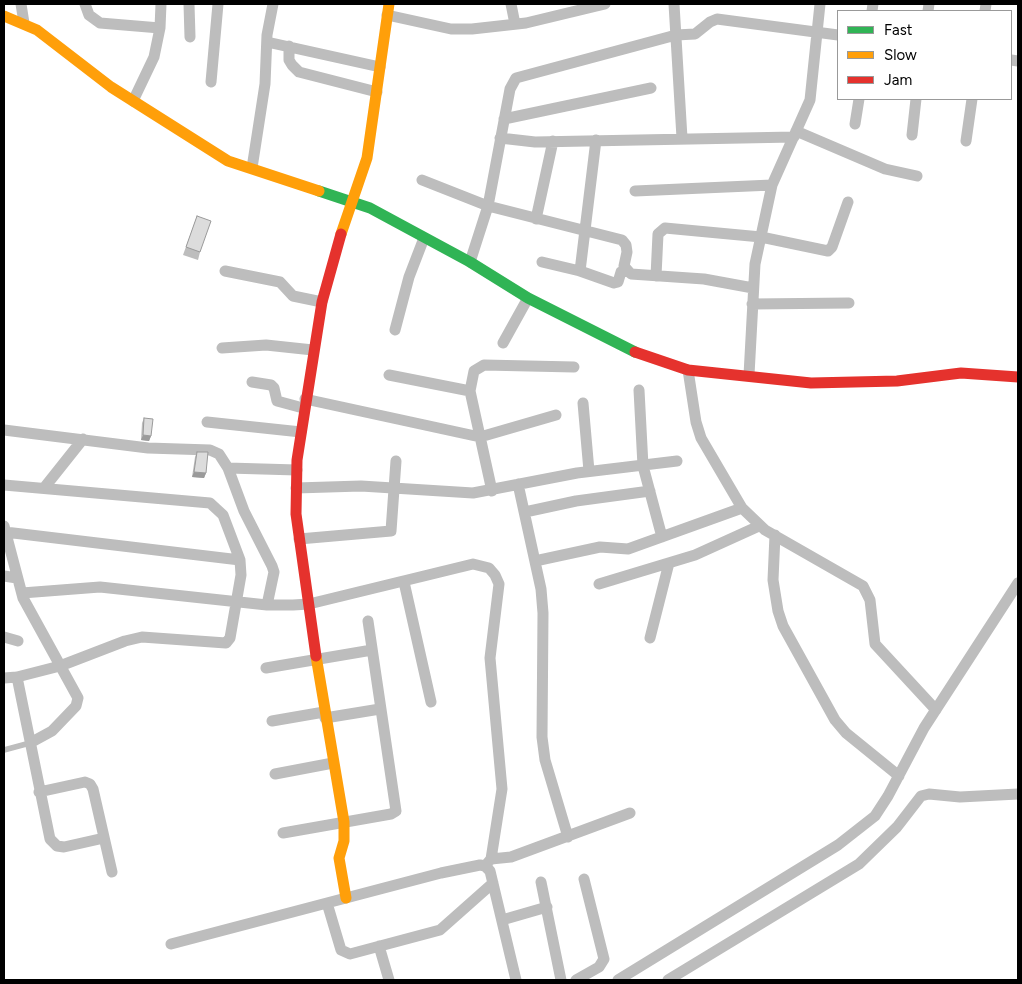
<!DOCTYPE html>
<html>
<head>
<meta charset="utf-8">
<style>
	body { margin:0 }
	#map { position:relative; width:1022px; height:984px; overflow:hidden; background:#fff; font-family:Figtree,sans-serif }
	canvas { display:block }
	.frame { position:absolute; inset:0; border:5px solid #000; pointer-events:none }
	.legend { position:absolute; left:837px; top:10px; width:175px; height:90px; box-sizing:border-box; background:#fff; border:1px solid #999; margin:0; padding:6px 9px; list-style:none; font-size:15px; color:#000 }
	.legend li { display:flex; align-items:center; gap:10px; height:25px }
	.legend b { width:25px; border:1px solid #999 }
</style>
</head>
<body>
<div id="map">
<canvas width="1022" height="984"></canvas>
<div class="frame"></div>
<ul class="legend">
<li><b style="height:6px;background:#30b455"></b>Fast</li>
<li><b style="height:6px;background:#ff9f0a"></b>Slow</li>
<li><b style="height:6px;background:#e5322d"></b>Jam</li>
</ul>
</div>
<script>
const ctx = document.querySelector('canvas').getContext('2d');
ctx.lineJoin = 'round';
const poly = rows => new Path2D(rows.map(r => 'M' + r).join(''));
function strokePath(path, color, width, dash) { ctx.strokeStyle = color; ctx.lineWidth = width; ctx.lineCap = dash ? 'butt' : 'round'; ctx.setLineDash(dash || []); ctx.stroke(path); }
function fill(path, color) { ctx.fillStyle = color; ctx.fill(path, 'evenodd'); }
const lane = poly([
	[4,750,30,743]
]);
const street = poly([
	[21,4,24,23],
	[85,4,89,15,100,23,160,28],
	[189,4,190,37],
	[511,4,515,24],
	[674,4,682,138],
	[872,11,873,4],
	[928,11,929,4],
	[985,11,986,4],
	[387,15,451,29,472,29,526,23,605,4],
	[267,42,380,67],
	[289,46,289,60,292,65,299,72,377,92],
	[1011,60,1018,61],
	[211,82,218,4],
	[133,101,154,57,160,28,161,4],
	[504,119,651,88],
	[855,124,859,99],
	[796,131,885,169,917,176],
	[912,135,916,99],
	[500,138,535,142,794,137],
	[966,141,972,99],
	[252,168,265,84,267,35,273,4],
	[422,180,488,206,622,240,626,245,627,252,624,266,631,274,704,279,753,288],
	[635,191,772,185],
	[536,219,553,141],
	[470,262,488,206,510,89,516,78,676,35,695,34,710,22,717,19,838,35],
	[542,262,580,271,614,283,618,282,621,272,627,271],
	[225,271,280,282,293,296,322,302],
	[580,271,596,140],
	[656,276,658,234,665,228,761,237,828,251,832,247,848,202],
	[752,304,849,303],
	[395,330,409,277,424,238],
	[503,343,528,298],
	[222,348,266,345,313,350],
	[688,370,696,422,701,438,742,508,765,530,863,586,870,600,875,644,936,710],
	[389,375,470,391],
	[749,375,755,264,772,185,810,100,820,4],
	[252,382,271,385,274,388,277,401,303,408],
	[639,390,643,466,662,537],
	[305,399,480,437,556,415],
	[583,403,589,471],
	[207,422,301,432],
	[4,430,148,448,210,450,219,454,228,468,244,511,272,566,274,572,267,605],
	[228,468,297,470],
	[518,484,541,589,543,613,542,737,545,760,568,837],
	[4,485,210,503,223,515,240,560,241,575,230,638,226,643,142,637,125,641,60,666,17,677,4,678],
	[44,488,83,439],
	[296,488,361,486,473,493,577,473,677,461],
	[492,491,470,391,474,371,484,365,574,367],
	[525,512,576,501,650,491],
	[4,526,23,598,78,698,76,706,52,731,30,743],
	[5,532,240,560],
	[775,535,773,580,778,611,783,626,835,720,846,733,899,776],
	[299,539,391,531,396,461],
	[535,561,600,547,628,549,742,508],
	[4,576,17,578],
	[404,582,431,702],
	[599,584,695,555,759,526],
	[22,593,100,587,267,605,293,605,309,604,473,564,489,568,495,575,499,584,490,658,502,789,491,859,485,866],
	[4,637,18,641],
	[650,638,669,563],
	[266,668,372,650],
	[17,677,50,839,57,846,64,847,104,838],
	[325,718,380,709],
	[272,721,324,712],
	[275,774,333,763],
	[39,792,85,782,90,784,93,789,112,872],
	[283,833,391,814,396,811,368,621],
	[491,859,511,857,630,813],
	[541,882,561,980],
	[327,903,341,950,350,954,440,930,493,883],
	[502,920,547,907],
	[171,944,441,873,480,865,485,866,490,871,516,980],
	[379,946,389,980],
	[576,980,599,967,604,959,584,879],
	[618,980,838,845,875,816,888,796,924,728,1018,583],
	[668,980,859,864,897,827,921,796,929,794,960,797,1018,794]
]);
const fast = poly([
	[319,191,370,208,470,262,528,298,635,352]
]);
const slow = poly([
	[4,16,37,30,111,87,228,161,319,191],
	[341,234,367,158,389,4],
	[316,656,344,822,344,841,339,858,346,898]
]);
const jam = poly([
	[635,352,688,370,811,383,897,381,961,373,1018,377],
	[316,656,296,514,297,460,322,302,341,234]
]);
const wall = poly([
	[197,216,200,252,198,260,183,255],
	[144,418,151,436,149,441,141,440,142,423],
	[197,452,206,473,204,478,192,477,195,457]
]);
const shadedWall = poly([
	[143,435,151,436,149,441,141,440],
	[194,472,206,473,204,478,192,477]
]);
const building = poly([
	[197,216,211,221,200,252,186,247,197,216],
	[144,418,153,419,151,436,143,435,144,418],
	[197,452,208,452,206,473,194,472,197,452]
]);
strokePath(lane, '#bdbdbd', 5.5);
strokePath(street, '#bdbdbd', 11);
strokePath(fast, '#30b455', 11);
strokePath(slow, '#ff9f0a', 11);
strokePath(jam, '#e5322d', 11);
fill(wall, '#bdbdbd');
fill(shadedWall, '#9a9a9a');
fill(building, '#dcdcdc');
strokePath(building, '#9a9a9a', 1);
</script>
</body>
</html>
